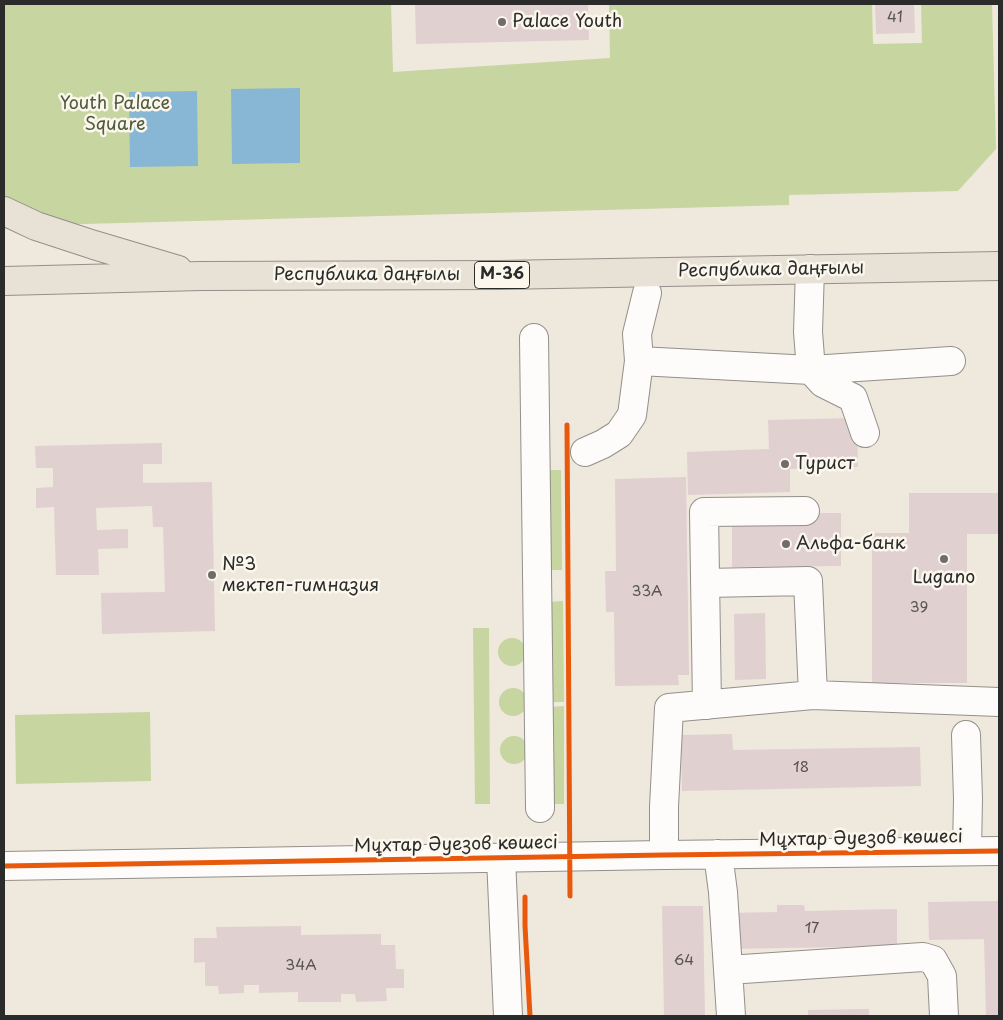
<!DOCTYPE html>
<html>
<head>
<meta charset="utf-8">
<style>
	body { margin:0 }
	#map { position:relative; width:1003px; height:1020px; overflow:hidden; background:#efe8dd; font-family:"Playpen Sans",sans-serif }
	canvas { display:block }
	.frame { position:absolute; inset:0; border:5px solid #2b2b2b; pointer-events:none }
</style>
</head>
<body>
<div id="map">
<canvas width="1003" height="1020"></canvas>
<div class="frame"></div>
</div>
<script>
const ctx = document.querySelector('canvas').getContext('2d');
ctx.lineJoin = 'round';
function fill(path, color) { ctx.fillStyle = color; ctx.fill(path, 'evenodd'); }
const poly = rows => new Path2D(rows.map(r => 'M' + r).join(''));
function strokePath(path, color, width, dash) { ctx.strokeStyle = color; ctx.lineWidth = width; ctx.lineCap = dash ? 'butt' : 'round'; ctx.setLineDash(dash || []); ctx.stroke(path); }
function write(font, color, halo, rows, align = 'center') {
  ctx.font = font + ' "Playpen Sans",sans-serif'; ctx.lineWidth = 5; ctx.setLineDash([]); ctx.textBaseline = 'middle'; ctx.strokeStyle = halo; ctx.fillStyle = color; for (const [text, x, y, turn = 0] of rows) {
    ctx.save(); ctx.translate(x, y); ctx.rotate((+turn || 0) * Math.PI / 180); ctx.textAlign = isNaN(turn) ? turn : align; if (halo) ctx.strokeText(text, 0, 0); ctx.fillText(text, 0, 0); ctx.restore();
  }
}
const green = poly([
	[4,4,391,4,393,72,610,58,609,4,872,4,873,44,922,43,921,4,992,4,996,149,958,191,789,195,789,205,84,224,4,226],
	[546,470,561,470,562,570,547,570],
	[563,601,564,702,548,702,548,602],
	[473,628,489,628,490,804,475,804],
	'498 652a14 14 0 1 1 28 0a14 14 0 1 1-28 0Z',
	'499 702a14 14 0 1 1 28 0a14 14 0 1 1-28 0Z',
	[564,706,564,804,549,804,549,707],
	[150,712,151,781,16,784,15,715],
	'500 750a14 14 0 1 1 28 0a14 14 0 1 1-28 0Z'
]);
const water = poly([
	[300,88,300,163,232,164,231,89],
	[197,91,198,166,130,167,129,92]
]);
const building = poly([
	[415,4,588,4,589,40,416,44],
	[875,4,914,4,915,33,876,34],
	[857,418,858,467,790,469,790,492,688,495,687,452,769,449,768,420],
	[162,443,162,464,143,464,143,483,212,482,215,631,102,634,101,593,165,592,163,527,153,527,152,506,96,508,97,530,128,529,128,548,98,549,99,575,56,575,54,507,36,508,36,488,53,487,53,468,36,468,35,446],
	[686,477,689,675,678,675,679,685,615,686,614,612,606,612,605,571,616,571,615,479],
	[909,493,999,493,999,534,967,534,967,683,872,683,872,533,909,533],
	[816,513,841,513,841,566,732,567,732,522,816,521],
	[765,613,766,679,735,680,734,614],
	[732,734,733,750,920,747,921,786,682,791,681,735],
	[999,901,999,1016,986,1016,984,939,929,940,928,902],
	[777,905,804,905,805,911,897,909,897,946,728,949,728,913,777,912],
	[662,906,703,906,705,1016,664,1016],
	[301,926,301,935,381,934,381,945,395,945,396,969,404,969,404,988,386,988,387,1001,356,1002,355,994,341,994,341,1002,298,1002,298,992,259,993,259,985,244,985,244,993,219,994,218,986,205,986,205,962,194,963,194,938,217,938,216,927],
	[869,1009,869,1016,808,1016,808,1010]
]);
const minor = poly([
	[810,269,808,332,811,370,951,361],
	[647,293,637,334,639,361,811,370,823,383,853,398,865,433],
	[534,338,540,808],
	[585,452,603,444,619,434,632,415,639,361],
	[813,695,999,702],
	[707,705,704,512,805,511],
	[966,735,968,799,967,851],
	[718,854,723,892,731,1016],
	[664,855,664,807,669,708,813,695,808,581,705,583],
	[501,858,508,1016],
	[4,866,664,855,999,851],
	[728,970,923,957,933,960,942,976,944,1016]
]);
const major = poly([
	[4,211,36,226,94,245,178,270],
	[4,281,201,276,499,275,999,266]
]);
const cycleway = poly([
	[567,425,570,896],
	[4,866,664,855,999,851],
	[525,897,525,926,530,1016]
]);
const markers = [
	[502,22,5,"#706d69"],
	[785,464,5,"#706d69"],
	[786,544,5,"#706d69"],
	[944,559,5,"#706d69"],
	[212,575,5,"#706d69"]
];
const numberNames = [
	["41",895,18],
	["33А",647,592],
	["39",919,608],
	["18",801,768],
	["17",812,929],
	["64",684,961],
	["34А",301,966]
];
const shields = [
	[502,275,55]
];
const shieldNames = [
	["M-36",502,275]
];
const poiNames = [
	["Palace Youth",512,22],
	["Турист",795,464],
	["Альфа-банк",796,544],
	["№3",222,565],
	["мектеп-гимназия",222,586],
	["Lugano",944,578,"center"]
];
const parkNames = [
	["Youth Palace",115,104],
	["Square",115,125]
];
const streetNames = [
	["Республика даңғылы",771,270,-1],
	["Республика даңғылы",367,275],
	["Мұхтар Әуезов көшесі",861,839,-1],
	["Мұхтар Әуезов көшесі",456,845,-1]
];
fill(green, '#c7d5a0');
fill(water, '#88b6d5');
fill(building, '#e1d0d0');
strokePath(minor, '#938f8a', 30);
strokePath(major, '#938f8a', 30);
strokePath(minor, '#fdfcfa', 28);
strokePath(major, '#e8e2d6', 28);
strokePath(cycleway, '#e8590c', 5);
for (const [x, y, r, color] of markers) { const dot = new Path2D(); dot.arc(x, y, r, 0, 2 * Math.PI); ctx.fillStyle = color; ctx.fill(dot); strokePath(dot, '#fbf7ec', 2); }
write('15px', '#585454', null, numberNames);
for (const [x, y, w] of shields) { const box = new Path2D(); box.roundRect(x - w / 2, y - 13.5, w, 27, 4); ctx.fillStyle = '#fbf7ec'; ctx.fill(box); strokePath(box, '#2b2b2b', 1); }
write('bold 16px', '#2b2b2b', null, shieldNames);
write('18px', '#2b2b2b', '#fbf7ec', poiNames, 'left');
write('18px', '#505a3f', '#fbf7ec', parkNames);
write('18px', '#2b2b2b', '#fbf7ec', streetNames);
</script>
</body>
</html>
